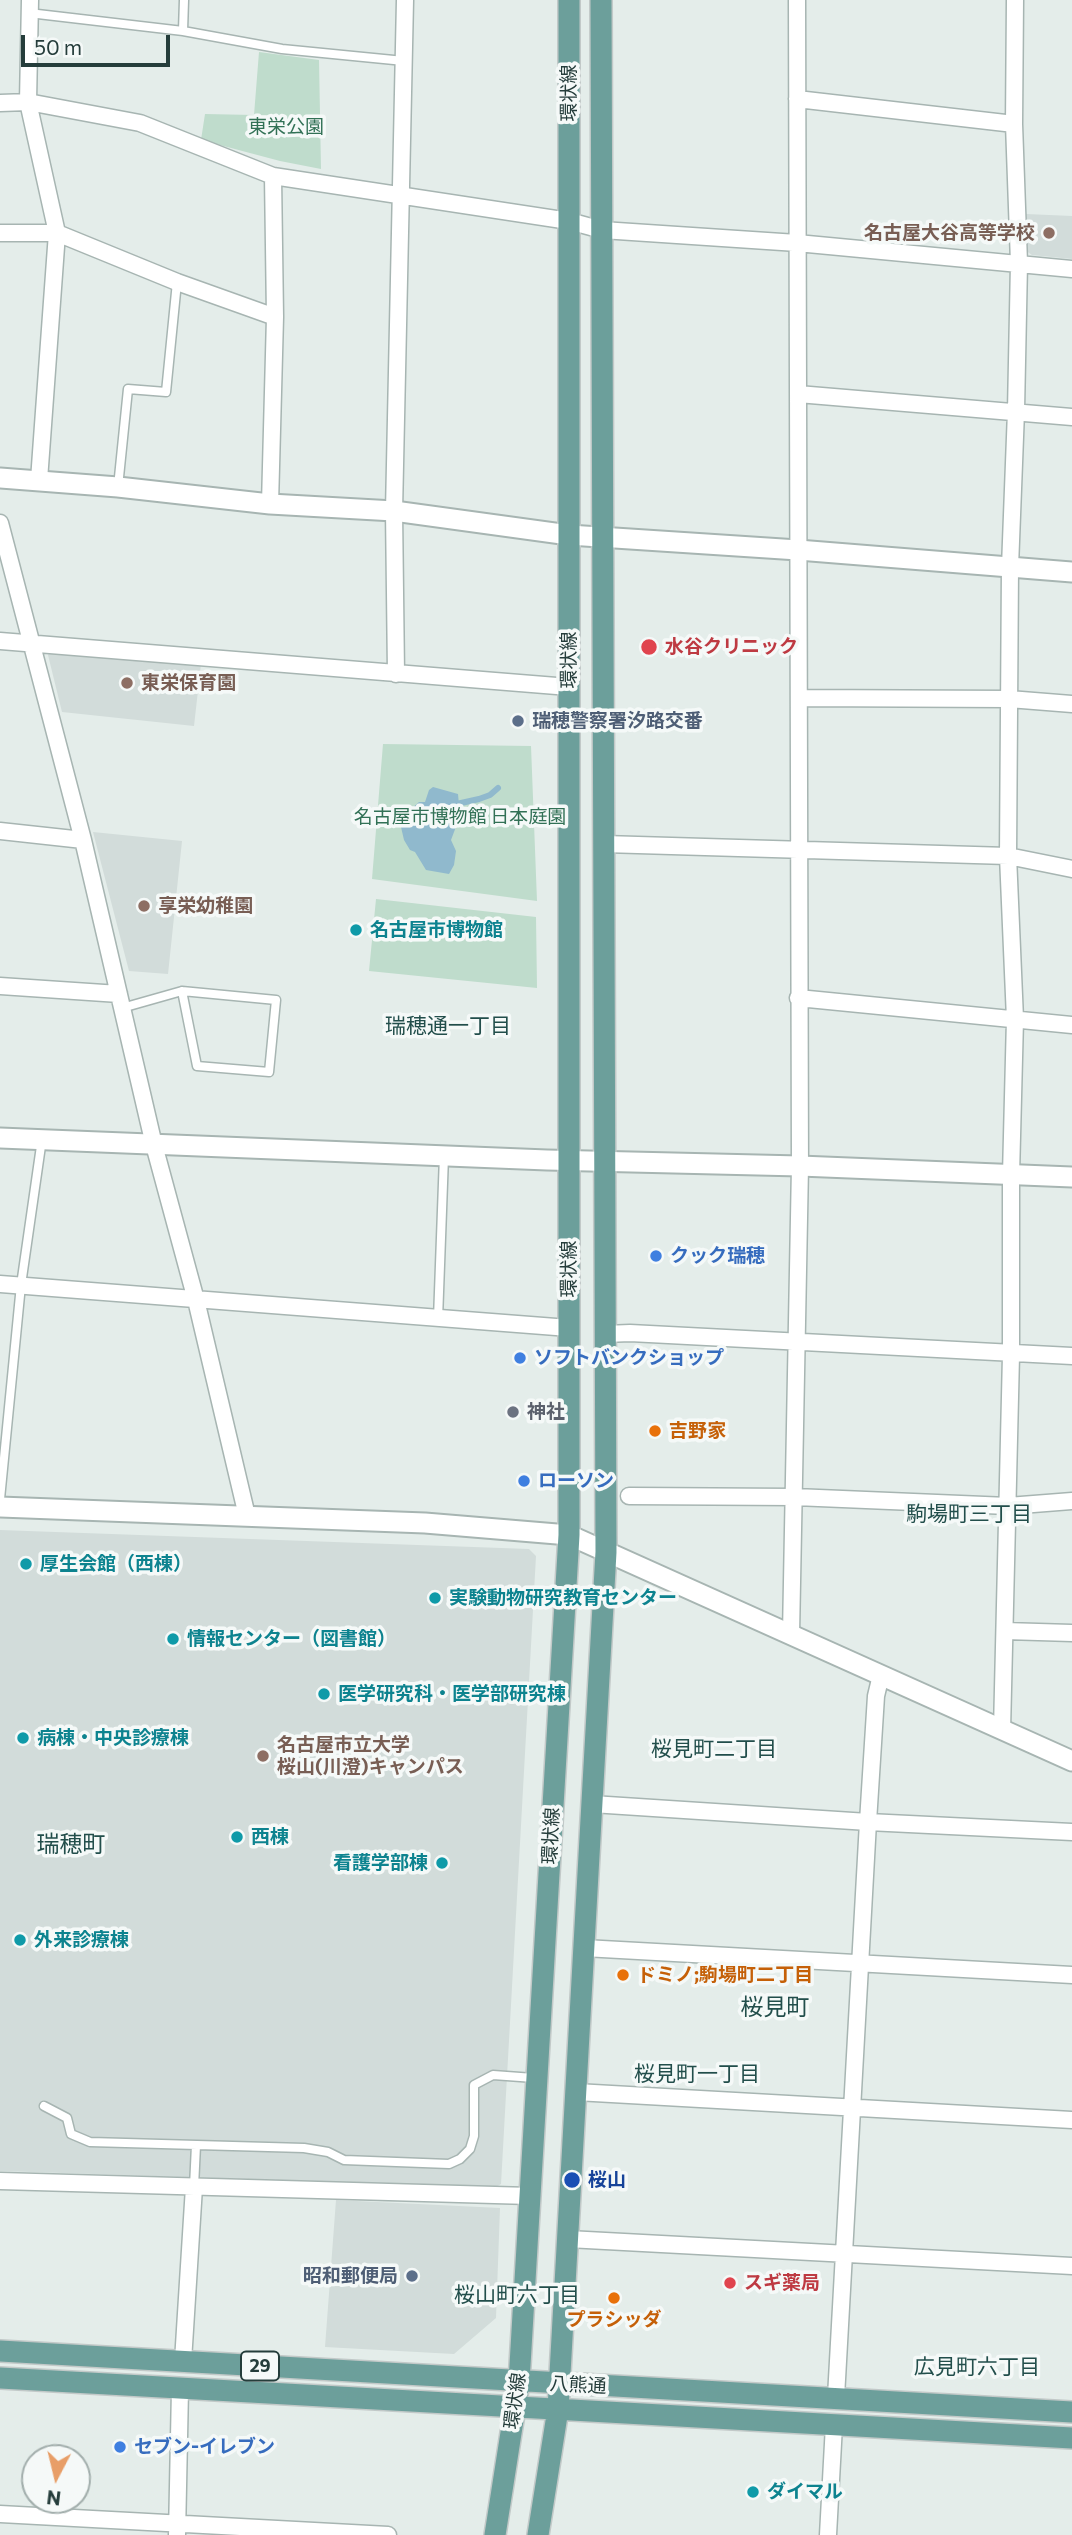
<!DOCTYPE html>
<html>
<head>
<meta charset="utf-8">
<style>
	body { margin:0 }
	#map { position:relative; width:1072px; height:2535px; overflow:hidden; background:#e4edea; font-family:Commissioner,sans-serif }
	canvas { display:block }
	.north { position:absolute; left:21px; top:2444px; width:70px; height:70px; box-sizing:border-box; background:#f5f9f8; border:2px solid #a2aeac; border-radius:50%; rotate:187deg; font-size:19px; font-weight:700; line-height:28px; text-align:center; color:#253d3b }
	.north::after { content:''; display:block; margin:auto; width:24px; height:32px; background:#e89e67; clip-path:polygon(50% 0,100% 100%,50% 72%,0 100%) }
	.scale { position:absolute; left:21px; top:35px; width:149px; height:32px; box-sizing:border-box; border:4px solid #253d3b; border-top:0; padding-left:9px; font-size:21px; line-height:24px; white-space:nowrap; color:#253d3b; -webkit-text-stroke:5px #f5f9f8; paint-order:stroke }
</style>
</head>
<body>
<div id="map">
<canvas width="1072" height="2535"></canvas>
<div class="north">N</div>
<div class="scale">50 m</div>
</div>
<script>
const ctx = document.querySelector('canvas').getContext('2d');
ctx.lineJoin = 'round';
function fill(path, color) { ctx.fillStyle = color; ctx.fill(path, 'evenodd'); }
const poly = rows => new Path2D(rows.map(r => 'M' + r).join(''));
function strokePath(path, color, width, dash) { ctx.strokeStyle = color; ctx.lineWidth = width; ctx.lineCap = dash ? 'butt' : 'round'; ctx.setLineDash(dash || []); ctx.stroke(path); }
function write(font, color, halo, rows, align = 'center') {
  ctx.font = font + ' Commissioner,"Noto Sans JP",sans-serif'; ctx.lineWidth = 7; ctx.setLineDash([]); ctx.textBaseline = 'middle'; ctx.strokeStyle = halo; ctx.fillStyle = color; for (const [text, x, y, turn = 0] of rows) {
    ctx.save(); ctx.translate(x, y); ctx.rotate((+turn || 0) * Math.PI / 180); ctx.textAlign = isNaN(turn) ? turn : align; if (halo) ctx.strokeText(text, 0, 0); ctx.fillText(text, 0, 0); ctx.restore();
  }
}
const built = poly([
	[1026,214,1072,216,1072,259,1032,255,1025,250],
	[51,651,201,664,194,726,62,712,48,655],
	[93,832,182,841,168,974,129,971],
	[0,1530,529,1549,536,1556,501,2184,496,2187,0,2171],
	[336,2200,500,2208,496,2318,454,2354,325,2347]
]);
const green = poly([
	[259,52,319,60,321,169,280,161,201,140,205,114,254,115],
	[383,744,531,746,537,901,372,879],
	[376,899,536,917,537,988,369,971]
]);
const water = poly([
	[433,787,458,794,460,816,451,840,456,851,454,865,449,874,426,870,415,852,410,850,404,840,401,827,408,812,419,802,425,802,429,790]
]);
const stream = poly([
	[452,805,479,799,490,795,498,788]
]);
const service = poly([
	[29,13,183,31,282,49,404,61],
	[183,31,184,0],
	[118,487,128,389,166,392,177,282],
	[122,1008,182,991,276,1000,269,1072,197,1066,182,991],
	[438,1319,444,1156],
	[0,1499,21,1285,42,1139],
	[44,2106,67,2118,71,2134,90,2142,304,2148,328,2152,344,2160,449,2164,460,2159,470,2149,474,2136,474,2085,493,2075,534,2078],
	[194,2187,196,2145]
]);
const minor = poly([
	[30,0,28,102,57,233,39,480],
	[797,99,1014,124],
	[0,103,28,102,140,123,273,176,569,221,602,230,797,243,1072,269],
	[0,233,57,233,177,282,275,317],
	[798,394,1072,417],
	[270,504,275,317,273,176],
	[0,523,83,840,154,1145,196,1300,247,1516],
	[0,641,569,687],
	[396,674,394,511,405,0],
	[800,698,1009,699,1072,704],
	[0,831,83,840],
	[604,844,1008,856,1072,869],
	[0,986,119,994],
	[798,998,1072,1025],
	[0,1284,569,1328],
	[605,1334,630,1333,1072,1356],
	[629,1496,795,1497,1008,1506,1072,1501],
	[1005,1631,1072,1633],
	[791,1634,800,1166,797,0],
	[1002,1730,1011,1355,1011,1175,1015,1019,1008,856,1010,567,1016,411,1019,263,1014,124,1015,0],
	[592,1804,868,1822,1072,1832],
	[584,1948,1072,1975],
	[576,2092,1072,2120],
	[0,2181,530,2196],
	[568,2239,1072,2266],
	[183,2361,194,2187],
	[836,2397,868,1822,876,1696,881,1675],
	[0,2514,388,2535],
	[177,2535,180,2389],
	[828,2535,834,2425]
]);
const tertiary = poly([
	[0,478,118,487,270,504,394,511,569,535,798,550,1072,572],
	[0,1138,547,1160,800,1166,1072,1177],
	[0,1507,425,1523,569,1535,1072,1761]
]);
const primary = poly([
	[0,2351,1072,2412],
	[0,2378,1072,2438],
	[495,2535,519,2382,569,1535,569,0],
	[538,2535,558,2409,606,1552,601,0]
]);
const markers = [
	[1049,233,7,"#8d6e63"],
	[649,647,9,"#e0444e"],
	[127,683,7,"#8d6e63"],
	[518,721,7,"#5c6f8a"],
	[144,906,7,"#8d6e63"],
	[356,930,7,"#0f9aa8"],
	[656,1256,7,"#3f7fe0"],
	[520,1358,7,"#3f7fe0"],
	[513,1412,7,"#6b7280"],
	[655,1431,7,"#e8710a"],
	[524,1481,7,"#3f7fe0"],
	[26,1564,7,"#0f9aa8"],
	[435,1598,7,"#0f9aa8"],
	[173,1639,7,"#0f9aa8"],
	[324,1694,7,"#0f9aa8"],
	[23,1738,7,"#0f9aa8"],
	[263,1756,7,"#8d6e63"],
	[237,1837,7,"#0f9aa8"],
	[442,1863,7,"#0f9aa8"],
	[20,1940,7,"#0f9aa8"],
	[623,1975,7,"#e8710a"],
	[572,2180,9,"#1a4fb4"],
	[412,2276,7,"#5c6f8a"],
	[730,2283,7,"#e0444e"],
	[614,2298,7,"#e8710a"],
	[120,2447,7,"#3f7fe0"],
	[753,2492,7,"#0f9aa8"]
];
const shields = [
	[260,2366,38]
];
const shieldNames = [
	["29",260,2366]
];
const streetNames = [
	["環状線",569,93,-90],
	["環状線",569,660,-90],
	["環状線",569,1269,-90],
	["環状線",551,1836,-87],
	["八熊通",578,2385,3],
	["環状線",515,2401,-82]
];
const parkNames = [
	["東栄公園",286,127],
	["名古屋市博物館 日本庭園",460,817]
];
const educationNames = [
	["名古屋大谷高等学校",1035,233,"right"],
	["東栄保育園",141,683],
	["享栄幼稚園",158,906],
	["名古屋市立大学",277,1745],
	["桜山(川澄)キャンパス",277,1767]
];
const healthNames = [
	["水谷クリニック",665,647],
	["スギ薬局",744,2283]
];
const serviceNames = [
	["瑞穂警察署汐路交番",532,721],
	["昭和郵便局",398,2276,"right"]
];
const cultureNames = [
	["名古屋市博物館",370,930],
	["厚生会館（西棟）",40,1564],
	["実験動物研究教育センター",449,1598],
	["情報センター（図書館）",187,1639],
	["医学研究科・医学部研究棟",338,1694],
	["病棟・中央診療棟",37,1738],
	["西棟",251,1837],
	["看護学部棟",428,1863,"right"],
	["外来診療棟",34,1940],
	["ダイマル",767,2492]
];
const shopNames = [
	["クック瑞穂",670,1256],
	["ソフトバンクショップ",534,1358],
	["ローソン",538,1481],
	["セブン-イレブン",134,2447]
];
const worshipNames = [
	["神社",527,1412]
];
const foodNames = [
	["吉野家",669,1431],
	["ドミノ;駒場町二丁目",637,1975],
	["プラシッダ",614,2320,"center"]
];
const transitNames = [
	["桜山",588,2180]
];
const neighbourhoodNames = [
	["瑞穂通一丁目",448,1026],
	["駒場町三丁目",969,1514],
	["桜見町二丁目",714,1749],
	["桜見町一丁目",697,2074],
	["桜山町六丁目",517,2295],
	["広見町六丁目",977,2367]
];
const quarterNames = [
	["瑞穂町",71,1844],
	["桜見町",775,2007]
];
fill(built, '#d2dcda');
fill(green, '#bfdccc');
fill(water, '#90b9cd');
strokePath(stream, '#90b9cd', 6);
strokePath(service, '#a7b5b2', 11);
strokePath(minor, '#a7b5b2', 19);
strokePath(tertiary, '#a7b5b2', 23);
strokePath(primary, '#c2c9c8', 24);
strokePath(service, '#fff', 8);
strokePath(minor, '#fff', 16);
strokePath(tertiary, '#fff', 19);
strokePath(primary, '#6c9f9b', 21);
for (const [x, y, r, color] of markers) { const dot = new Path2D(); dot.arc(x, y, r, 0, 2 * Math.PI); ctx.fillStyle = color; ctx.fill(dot); strokePath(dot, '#f5f9f8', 2.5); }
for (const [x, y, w] of shields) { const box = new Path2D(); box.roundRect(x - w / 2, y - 14.5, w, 29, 5); ctx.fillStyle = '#f5f9f8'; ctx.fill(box); strokePath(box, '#253d3b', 2); }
write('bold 18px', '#253d3b', null, shieldNames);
write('19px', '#253d3b', '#f5f9f8', streetNames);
write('19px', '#327156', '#f5f9f8', parkNames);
write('bold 19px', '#785e54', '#f5f9f8', educationNames, 'left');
write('bold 19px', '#be3a42', '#f5f9f8', healthNames, 'left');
write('bold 19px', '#4e5e75', '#f5f9f8', serviceNames, 'left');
write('bold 19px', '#0d838f', '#f5f9f8', cultureNames, 'left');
write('bold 19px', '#366cbe', '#f5f9f8', shopNames, 'left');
write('bold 19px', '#5b616d', '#f5f9f8', worshipNames, 'left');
write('bold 19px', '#c56008', '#f5f9f8', foodNames, 'left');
write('bold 19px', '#164399', '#f5f9f8', transitNames, 'left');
write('21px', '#224e4b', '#f5f9f8', neighbourhoodNames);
write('23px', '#224e4b', '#f5f9f8', quarterNames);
</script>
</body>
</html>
